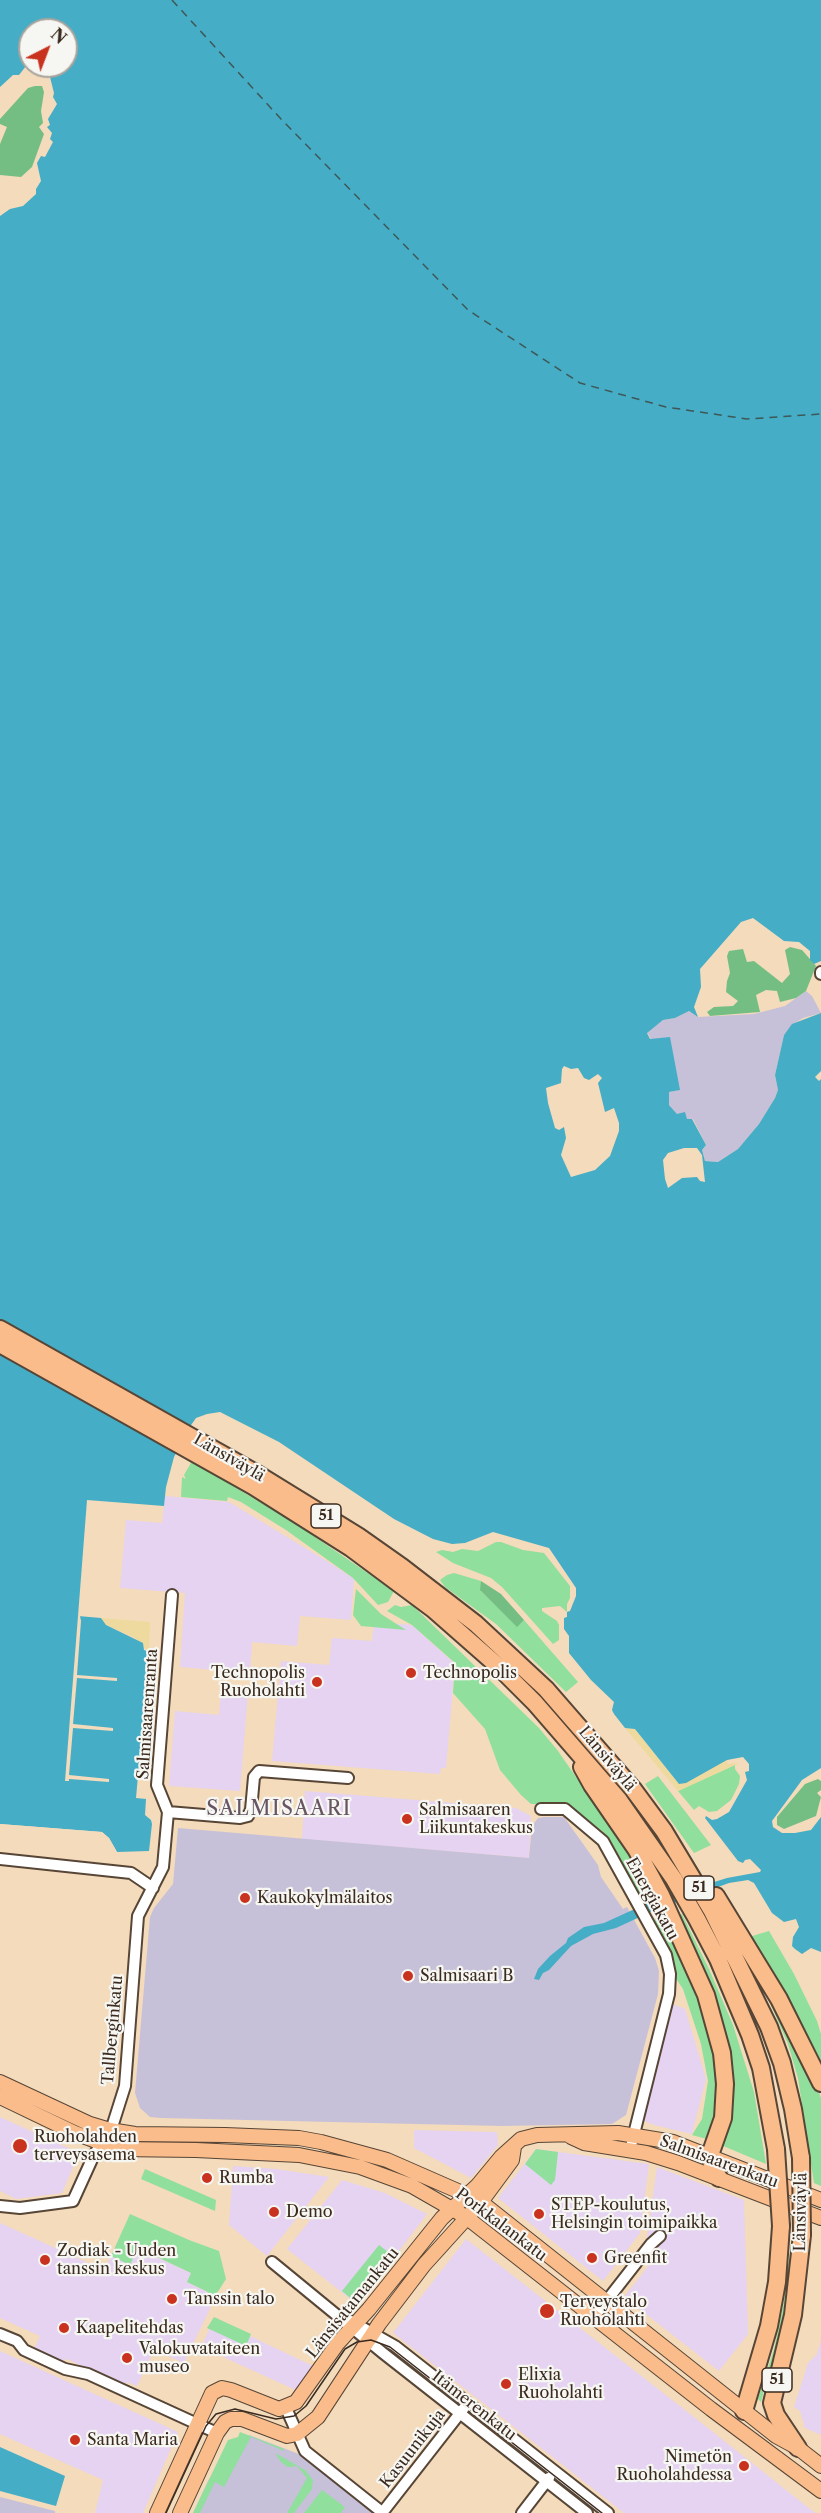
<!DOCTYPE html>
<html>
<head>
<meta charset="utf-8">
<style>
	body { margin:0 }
	#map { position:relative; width:821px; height:2513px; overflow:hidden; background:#f3dbbc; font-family:"Libre Caslon Text",serif }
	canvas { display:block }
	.north { position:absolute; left:18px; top:18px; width:60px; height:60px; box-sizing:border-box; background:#f6f6f2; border:2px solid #aba49d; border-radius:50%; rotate:42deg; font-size:16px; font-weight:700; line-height:24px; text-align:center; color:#3b2a1e }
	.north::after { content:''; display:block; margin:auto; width:21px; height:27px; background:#c8321e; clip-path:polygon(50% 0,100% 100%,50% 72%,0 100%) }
</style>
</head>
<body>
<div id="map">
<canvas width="821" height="2513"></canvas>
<div class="north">N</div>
</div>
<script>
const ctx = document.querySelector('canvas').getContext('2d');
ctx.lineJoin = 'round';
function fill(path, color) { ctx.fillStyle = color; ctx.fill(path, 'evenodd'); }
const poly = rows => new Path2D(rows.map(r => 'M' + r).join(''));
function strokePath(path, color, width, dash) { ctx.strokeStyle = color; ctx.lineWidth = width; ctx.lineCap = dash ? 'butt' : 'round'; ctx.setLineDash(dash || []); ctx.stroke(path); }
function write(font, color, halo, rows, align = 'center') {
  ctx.font = font + ' "Libre Caslon Text",serif'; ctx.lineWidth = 4.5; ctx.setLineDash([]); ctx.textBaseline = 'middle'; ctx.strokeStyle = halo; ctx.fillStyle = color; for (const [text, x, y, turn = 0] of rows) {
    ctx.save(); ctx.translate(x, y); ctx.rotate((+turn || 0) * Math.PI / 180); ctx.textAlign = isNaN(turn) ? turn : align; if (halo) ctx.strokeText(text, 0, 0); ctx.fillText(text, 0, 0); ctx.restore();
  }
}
const built = poly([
	[165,1496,229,1502,330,1563,354,1579,351,1620,300,1616,297,1646,252,1642,250,1673,180,1667,185,1593,120,1588,126,1520,162,1523],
	[374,1622,412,1625,455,1664,446,1768,441,1768,440,1774,272,1761,281,1661,329,1665,332,1638,372,1641],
	[221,1690,248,1692,240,1791,169,1786,175,1711,219,1715],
	[305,1791,516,1808,531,1816,529,1858,302,1839],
	[672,2004,685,2009,706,2079,692,2134,654,2125,644,2121,644,2112],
	[0,2117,79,2153,62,2193,16,2199,0,2191],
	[414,2130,497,2132,498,2145,471,2178,414,2148],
	[536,2149,649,2164,640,2233,603,2281,498,2198],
	[233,2166,276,2169,329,2177,267,2256,229,2225],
	[657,2167,744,2200,748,2334,719,2371,624,2297,661,2250,647,2238],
	[342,2180,385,2193,427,2214,358,2305,287,2249],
	[0,2223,104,2270,111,2256,130,2265,137,2248,191,2273,187,2282,216,2296,184,2363,154,2350,137,2386,127,2382,125,2386,67,2359,62,2361,34,2349,40,2336,0,2318],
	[466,2239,699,2421,815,2513,624,2513,536,2444,393,2333],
	[214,2319,313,2366,298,2391,201,2347],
	[821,2340,821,2435,805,2428,800,2411,794,2407,808,2363,817,2354],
	[0,2351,178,2432,143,2513,95,2513,103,2480,0,2434]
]);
const industrial = poly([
	[806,991,812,996,821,1013,803,1018,792,1025,784,1035,775,1075,778,1090,775,1098,759,1124,738,1149,718,1162,705,1161,702,1150,706,1145,693,1119,687,1119,677,1114,669,1105,669,1092,679,1090,647,1032,663,1020,675,1018,689,1011,698,1017,754,1014,785,1006],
	[544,1817,564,1817,598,1865,601,1877,621,1906,623,1909,627,1907,655,1958,659,1971,658,1994,626,2115,612,2124,502,2126,161,2118,150,2117,140,2108,135,2093,150,1917,154,1908,173,1884,178,1828,529,1858,532,1826,538,1818],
	[249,2435,299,2454,374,2513,193,2513,209,2479],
	[0,2497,55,2511,55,2513,0,2513]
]);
const green = poly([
	[192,1461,296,1524,394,1591,388,1602,378,1605,353,1578,286,1530,241,1502,228,1497,227,1501,181,1497,182,1477,186,1479,184,1475],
	[496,1542,501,1542,523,1550,544,1553,570,1586,570,1598,567,1604,567,1612,560,1606,542,1608,542,1611,557,1621,559,1625,559,1640,553,1644,502,1587,491,1578,453,1563,436,1552,442,1550,453,1552,462,1549,478,1551],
	[454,1573,481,1581,481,1591,517,1626,524,1620,578,1682,566,1692,496,1624,445,1587,440,1580,447,1575],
	[356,1589,381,1614,406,1630,361,1626,353,1615],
	[395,1605,401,1607,412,1605,539,1728,558,1751,638,1867,683,1958,702,2010,713,2054,718,2087,716,2111,713,2129,707,2139,692,2135,702,2119,708,2081,701,2044,683,1989,675,1977,670,1951,653,1921,656,1918,648,1896,639,1895,603,1832,571,1807,565,1804,531,1804,521,1795,500,1770,485,1729,453,1693,455,1663,412,1625,387,1611],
	[735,1765,735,1769,740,1776,739,1784,731,1800,717,1811,709,1812,699,1806,694,1810,678,1791],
	[658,1776,711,1845,694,1853,645,1784],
	[682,1914,709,1969,733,2025,754,2092,766,2164,721,2145,729,2123,704,1972,679,1915],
	[769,1931,794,1974,817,2021,821,2034,821,2071,749,1937],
	[759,1978,813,2076,821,2098,821,2186,814,2183,798,2078,788,2044],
	[536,2149,558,2152,555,2180,551,2185,525,2164],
	[145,2169,216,2200,215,2211,141,2179],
	[130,2214,189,2240,219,2251,226,2279,212,2301,205,2301,208,2292,187,2282,191,2273,138,2248,130,2265,111,2256],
	[792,2235,794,2237,785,2314,761,2402,758,2399,774,2349,783,2307],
	[379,2245,392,2255,355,2302,342,2291],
	[214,2317,251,2334,246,2346,207,2328],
	[240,2432,284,2449,284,2451,251,2437,224,2487,215,2482,200,2513,193,2513,228,2440,238,2437],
	[275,2453,305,2470,313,2480,312,2489,294,2513,287,2513,307,2478,297,2466,288,2467,281,2462],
	[322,2490,345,2507,341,2513,304,2513]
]);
const forest = poly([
	[35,86,42,86,44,92,41,111,43,123,39,127,44,134,32,167,21,177,0,175,0,144,7,127,0,124,0,119,28,88],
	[790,947,802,950,816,966,806,991,796,998,780,1002,777,991,766,990,756,995,760,1012,710,1016,707,1012,714,1007,733,1006,738,1001,726,992,727,981,730,973,727,956,729,951,743,949,747,962,754,961,782,983,790,974,785,950],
	[481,1581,501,1594,524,1620,517,1627,480,1590],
	[818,1779,821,1781,821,1790,817,1793,821,1797,816,1816,784,1829,777,1825,777,1817,805,1784]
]);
const sand = poly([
	[101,1618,150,1622,149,1652,135,1638,106,1625],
	[625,1728,635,1729,679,1784,689,1781,727,1760,728,1764,739,1763,678,1791]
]);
const water = poly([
	[0,0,821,0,821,961,814,964,810,960,810,951,799,942,784,941,753,918,741,922,700,969,701,987,694,1007,698,1017,689,1011,675,1018,663,1020,647,1033,650,1039,670,1037,680,1090,669,1092,669,1105,677,1114,685,1112,687,1119,692,1119,706,1145,702,1150,705,1161,718,1162,738,1149,759,1124,775,1098,778,1090,775,1075,784,1035,792,1024,821,1013,821,1071,815,1077,819,1081,821,1079,821,1768,802,1780,772,1821,773,1827,782,1833,795,1833,811,1830,821,1817,821,1952,811,1948,802,1954,795,1949,792,1946,793,1937,799,1927,796,1919,784,1922,772,1913,754,1883,748,1880,729,1883,655,1910,616,1928,593,1934,571,1946,549,1970,543,1973,539,1980,534,1979,538,1969,550,1956,566,1943,568,1938,584,1927,604,1923,650,1902,727,1878,760,1872,761,1870,750,1859,745,1860,743,1863,738,1861,705,1818,706,1816,712,1820,717,1819,729,1812,747,1780,745,1772,749,1771,749,1764,743,1757,727,1760,686,1783,679,1784,635,1729,625,1728,614,1714,612,1710,614,1702,591,1680,569,1653,569,1636,564,1629,564,1618,567,1617,567,1612,570,1611,576,1596,576,1588,549,1548,493,1532,465,1543,452,1544,433,1539,394,1519,279,1442,220,1412,207,1414,196,1418,189,1428,174,1457,166,1487,164,1506,87,1500,78,1616,101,1618,106,1625,143,1643,144,1650,149,1652,136,1798,146,1799,145,1815,151,1820,152,1824,149,1851,117,1852,109,1838,102,1832,0,1824,0,216,10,209,23,206,36,194,36,189,41,181,37,163,41,156,45,157,53,142,50,139,52,133,47,127,50,125,48,119,57,104,53,97,54,93,50,77,38,66,66,66,66,30,30,30,30,61,19,75,13,75,0,87,0,100],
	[564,1066,571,1069,578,1068,584,1078,589,1080,598,1074,602,1078,598,1083,605,1112,614,1108,619,1123,619,1131,610,1156,595,1170,571,1177,561,1155,566,1138,564,1127,559,1130,555,1128,548,1103,546,1088,561,1083,562,1069],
	[684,1148,697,1148,702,1155,705,1182,700,1181,697,1177,682,1178,668,1188,665,1179,663,1160,668,1153],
	[0,2447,65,2476,56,2506,0,2491]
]);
const pier = poly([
	[78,1616,80,1616,81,1621,77,1675,117,1678,117,1681,77,1678,73,1724,113,1728,113,1731,73,1728,69,1775,109,1779,109,1782,69,1779,69,1781,65,1781],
	[0,1824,102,1832,109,1838,117,1852,121,1853,121,1856,115,1854,101,1835,0,1827]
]);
const ferry = poly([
	[172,0,281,119,468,310,580,383,666,407,747,419,821,414]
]);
const minor = poly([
	[821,972,821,974],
	[541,1809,565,1809,603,1841,666,1955,670,1974,669,1994,632,2142],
	[168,1812,240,1818,248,1816,251,1810,254,1777,259,1771,348,1778],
	[0,1859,131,1873,153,1888],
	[0,2206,20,2208,73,2201,93,2157,113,2124,125,2086,138,1916,163,1867,168,1812,157,1785,172,1595],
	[272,2262,383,2353,587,2513],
	[594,2317,651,2244,660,2236],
	[351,2321,395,2346,608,2513],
	[0,2334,17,2341,24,2350,65,2369,88,2374,217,2433],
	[286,2408,305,2451,383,2513],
	[382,2513,464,2408],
	[522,2513,549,2478]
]);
const major = poly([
	[0,2082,90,2124,110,2130,135,2134,225,2135,299,2138,321,2142,387,2160,467,2195,481,2202,539,2248,776,2436,798,2448,821,2466],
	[0,2097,75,2133,117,2149,196,2150,299,2155,360,2167,412,2186,466,2217,711,2409,821,2491],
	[571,2137,584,2143,646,2153,678,2163,821,2218],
	[157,2513,212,2393,222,2388,231,2390,279,2409,296,2402,338,2343,369,2309,442,2218,477,2186,501,2157,521,2139,537,2135,618,2133,673,2142,821,2200],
	[180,2513,217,2433,225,2422,231,2419,242,2419,287,2436,297,2434,318,2417,379,2324,424,2265,481,2202,512,2160,514,2147]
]);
const highway = poly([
	[0,1329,259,1475,358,1536,402,1567,476,1624,546,1689,633,1789,664,1831,712,1911,769,2027,782,2063,793,2109,801,2158],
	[0,1344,253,1486,351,1548,433,1609,499,1667,535,1703,619,1800,674,1879,697,1919,718,1959,750,2035,761,2068,776,2149],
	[582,1767,592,1785,636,1849,661,1895,706,1995,722,2053,725,2084,723,2118,710,2155,712,2165,719,2178],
	[716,1896,779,1999,821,2083],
	[744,2411,769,2326,777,2282,781,2226],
	[798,2448,776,2415,772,2403,793,2315,802,2235]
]);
const tram = poly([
	[166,2513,206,2426,216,2414,235,2409,276,2419,294,2416,306,2406,345,2349,357,2342,371,2340,390,2347,602,2513]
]);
const highwayBridge = poly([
	[776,2149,781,2226],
	[801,2158,802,2235]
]);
const markers = [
	[411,1673,6,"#c8321e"],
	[317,1682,6,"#c8321e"],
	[407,1819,6,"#c8321e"],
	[245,1898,6,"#c8321e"],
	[408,1976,6,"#c8321e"],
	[20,2146,8,"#c8321e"],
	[207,2178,6,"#c8321e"],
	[274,2212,6,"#c8321e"],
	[539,2214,6,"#c8321e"],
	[592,2258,6,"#c8321e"],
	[45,2260,6,"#c8321e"],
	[172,2299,6,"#c8321e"],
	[547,2311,8,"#c8321e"],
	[64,2328,6,"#c8321e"],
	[127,2358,6,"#c8321e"],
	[506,2384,6,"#c8321e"],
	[75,2440,6,"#c8321e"],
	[744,2466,6,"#c8321e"]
];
const shields = [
	[326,1516,30],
	[699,1888,30],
	[777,2380,30]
];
const shieldNames = [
	["51",326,1516],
	["51",699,1888],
	["51",777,2380]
];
const streetNames = [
	["Länsiväylä",229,1458,30],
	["Salmisaarenranta",148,1714,-86],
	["Länsiväylä",607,1759,50],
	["Energiakatu",652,1899,61],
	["Tallberginkatu",113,2030,-85],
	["Salmisaarenkatu",719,2162,20],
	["Länsiväylä",801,2212,-89],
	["Porkkalankatu",501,2225,37],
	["Länsisatamankatu",353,2303,-51],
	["Itämerenkatu",474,2406,38],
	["Kasuunikuja",413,2449,-52]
];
const poiNames = [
	["Technopolis",305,1673,"right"],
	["Ruoholahti",305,1691,"right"],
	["Technopolis",423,1673],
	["Salmisaaren",419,1810],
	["Liikuntakeskus",419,1828],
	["Kaukokylmälaitos",257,1898],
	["Salmisaari B",420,1976],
	["Ruoholahden",34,2137],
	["terveysasema",34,2155],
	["Rumba",219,2178],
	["STEP-koulutus,",551,2205],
	["Helsingin toimipaikka",551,2223],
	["Demo",286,2212],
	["Zodiak - Uuden",57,2251],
	["tanssin keskus",57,2269],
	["Greenfit",604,2258],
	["Tanssin talo",184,2299],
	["Terveystalo",560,2302],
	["Ruoholahti",560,2320],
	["Kaapelitehdas",76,2328],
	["Valokuvataiteen",139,2349],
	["museo",139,2367],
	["Elixia",518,2375],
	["Ruoholahti",518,2393],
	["Santa Maria",87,2440],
	["Nimetön",732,2457,"right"],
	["Ruoholahdessa",732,2475,"right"]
];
const quarterNames = [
	["SALMISAARI",279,1809]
];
fill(built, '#e5d3f1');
fill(industrial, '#c7c0d9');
fill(green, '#90df9d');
fill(forest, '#74be84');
fill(sand, '#eeda9e');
fill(water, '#45adc5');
fill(pier, '#f3dbbc');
strokePath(ferry, '#3e5858', 1.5, [8, 6]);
strokePath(minor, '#574536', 14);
strokePath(major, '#574536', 16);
strokePath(highway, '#574536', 20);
strokePath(minor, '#fff', 10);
strokePath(major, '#f9bc8a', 14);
strokePath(highway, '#f9bc8a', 16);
strokePath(tram, '#3b2a1e', 1.5);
strokePath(highwayBridge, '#574536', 20, []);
strokePath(highwayBridge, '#f9bc8a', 16);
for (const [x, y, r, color] of markers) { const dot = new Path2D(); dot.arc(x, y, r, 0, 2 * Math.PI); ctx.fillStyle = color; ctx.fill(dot); strokePath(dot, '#f6f6f2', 2); }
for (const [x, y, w] of shields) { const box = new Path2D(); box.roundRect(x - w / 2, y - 12, w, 24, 4.5); ctx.fillStyle = '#f6f6f2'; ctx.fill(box); strokePath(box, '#3b2a1e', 1.5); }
write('bold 15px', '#3b2a1e', null, shieldNames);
write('16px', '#3b2a1e', '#f6f6f2', streetNames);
write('16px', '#3b2a1e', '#f6f6f2', poiNames, 'left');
ctx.letterSpacing = '1.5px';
write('20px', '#675563', '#f6f6f2', quarterNames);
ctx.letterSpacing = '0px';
</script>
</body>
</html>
